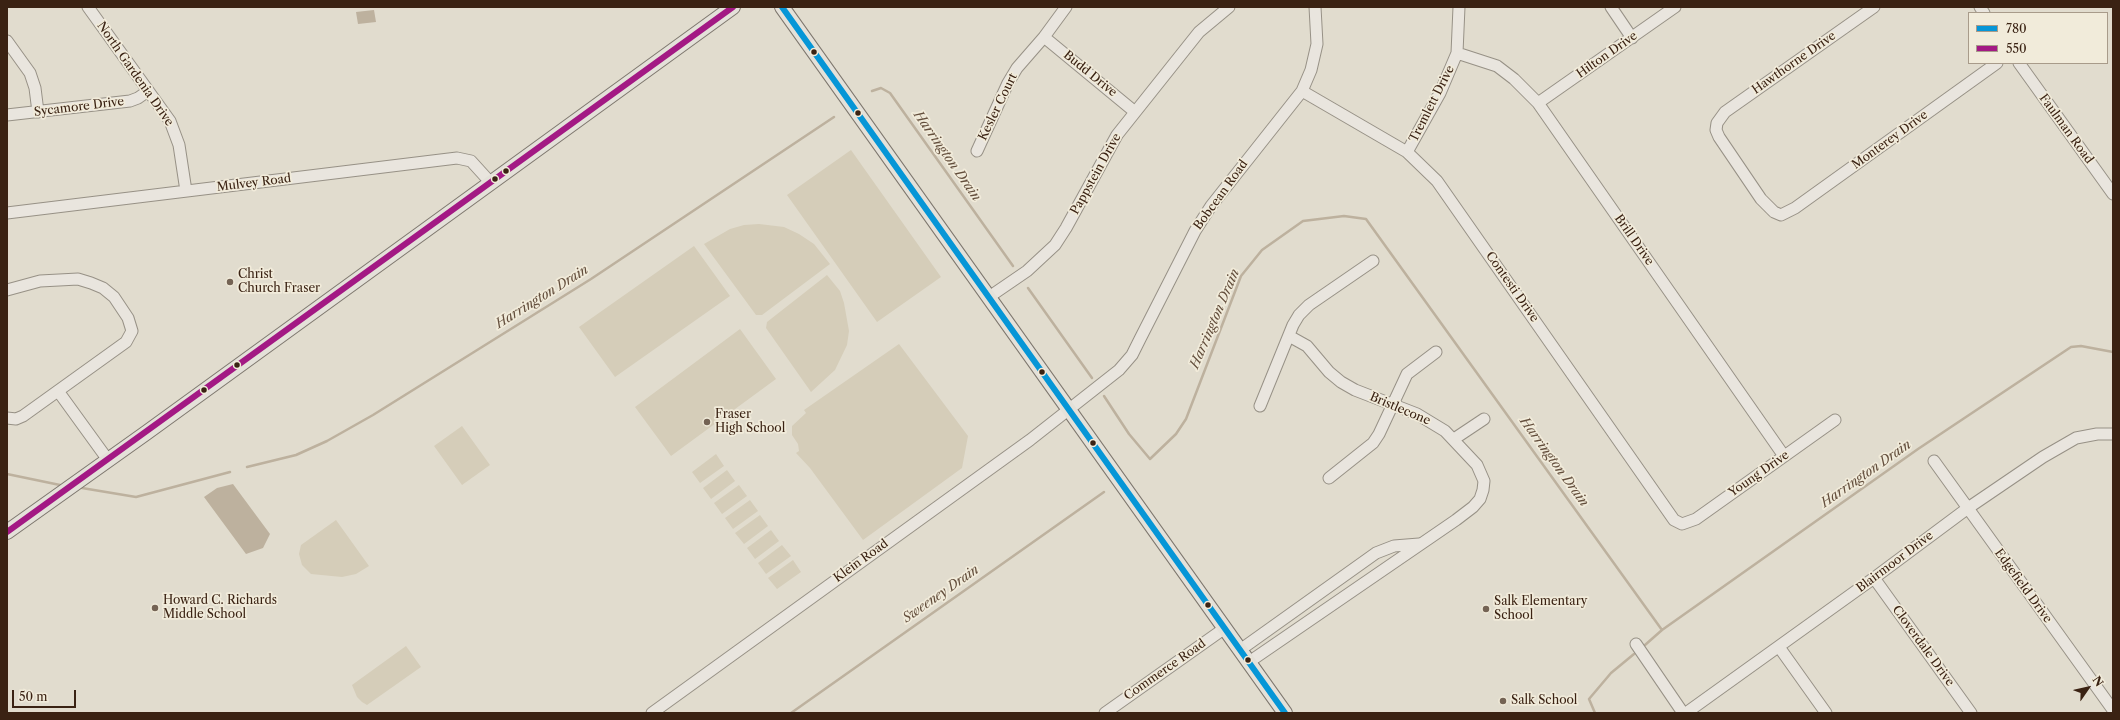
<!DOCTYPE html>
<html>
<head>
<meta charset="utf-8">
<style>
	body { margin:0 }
	#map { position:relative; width:2120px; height:720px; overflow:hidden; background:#e1dcce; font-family:"Libre Caslon Text",serif }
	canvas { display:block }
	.frame { position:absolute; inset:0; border:8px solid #3a2213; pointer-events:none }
	.legend { position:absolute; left:1968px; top:12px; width:140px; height:52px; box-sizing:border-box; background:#f1ebda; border:1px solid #a89b8a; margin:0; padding:5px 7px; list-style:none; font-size:12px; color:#3a2213 }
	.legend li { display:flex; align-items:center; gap:8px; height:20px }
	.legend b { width:20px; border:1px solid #a89b8a }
	.north { position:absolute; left:2068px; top:668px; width:40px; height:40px; -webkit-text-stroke:3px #f1ebda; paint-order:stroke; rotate:56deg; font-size:11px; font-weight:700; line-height:16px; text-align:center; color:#3a2213 }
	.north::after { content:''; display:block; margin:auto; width:14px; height:18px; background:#3a2213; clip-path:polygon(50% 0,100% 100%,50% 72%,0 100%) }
	.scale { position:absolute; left:12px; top:690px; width:64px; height:18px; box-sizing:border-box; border:2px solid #3a2213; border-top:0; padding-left:5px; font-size:12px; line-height:14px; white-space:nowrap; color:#3a2213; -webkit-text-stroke:3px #f1ebda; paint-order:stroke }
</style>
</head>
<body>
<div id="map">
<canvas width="2120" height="720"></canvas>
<div class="frame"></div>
<ul class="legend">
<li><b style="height:5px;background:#0696d7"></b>780</li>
<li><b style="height:5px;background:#a31984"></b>550</li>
</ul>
<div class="north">N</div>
<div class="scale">50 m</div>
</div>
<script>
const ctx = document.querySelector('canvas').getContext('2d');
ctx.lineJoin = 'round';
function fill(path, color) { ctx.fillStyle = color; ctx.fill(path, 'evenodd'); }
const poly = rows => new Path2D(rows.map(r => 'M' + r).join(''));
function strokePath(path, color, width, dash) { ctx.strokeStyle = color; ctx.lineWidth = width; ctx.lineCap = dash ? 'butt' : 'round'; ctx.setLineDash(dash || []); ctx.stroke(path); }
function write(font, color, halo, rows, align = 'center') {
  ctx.font = font + ' "Libre Caslon Text",serif'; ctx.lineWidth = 3.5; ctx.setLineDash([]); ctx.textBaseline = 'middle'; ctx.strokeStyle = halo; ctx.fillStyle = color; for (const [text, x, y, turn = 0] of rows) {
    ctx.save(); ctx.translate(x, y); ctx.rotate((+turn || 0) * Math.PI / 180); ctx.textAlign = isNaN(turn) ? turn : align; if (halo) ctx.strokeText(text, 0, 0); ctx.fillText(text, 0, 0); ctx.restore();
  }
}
const green = poly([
	[851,150,941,277,877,322,787,195],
	[759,224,784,227,799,234,814,244,830,264,762,315,756,315,704,244,730,229,744,225],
	[694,246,730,296,615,377,579,327],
	[827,275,840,291,844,303,849,331,847,345,835,370,811,392,766,328,767,322],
	[740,329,776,379,671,456,635,407],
	[899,344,968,436,962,468,863,540,810,468,796,453,799,451,798,444,792,435,792,426,806,413,804,410],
	[462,426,490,465,462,485,434,446],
	[716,454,724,466,700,483,692,472],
	[727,470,735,481,711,499,703,488],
	[739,485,747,496,722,514,714,503],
	[750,500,758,511,733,529,725,518],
	[760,515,768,526,744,544,735,533],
	[336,520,369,566,356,574,342,577,311,574,302,565,299,554,301,545],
	[771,530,779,541,755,559,747,548],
	[782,545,791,556,766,574,758,563],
	[793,560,801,572,777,589,768,578],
	[406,646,421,667,367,705,362,702,357,697,352,685]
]);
const water = poly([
	[374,10,376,22,358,24,356,12],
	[233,484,270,534,263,548,246,554,204,497,217,488]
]);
const stream = poly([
	[872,91,881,88,890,93,1013,266],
	[1028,288,1092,378],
	[1104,396,1129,434,1150,459,1176,434,1186,419,1241,276,1262,250,1303,221,1344,216,1366,219,1662,630],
	[247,467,296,455,327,441,373,415,591,279,834,117],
	[7,474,60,485],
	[82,488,136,497,230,472],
	[1645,645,1662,630,1918,449,2071,347,2081,346,2113,352],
	[791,713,1104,492],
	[1595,713,1589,699,1611,673,1634,654]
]);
const minor = poly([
	[88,7,170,121,179,145,186,191],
	[1611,7,1632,38],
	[1874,7,1725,112,1717,123,1716,130,1719,137,1761,199,1774,212,1781,215,1795,208,1997,63],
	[1980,7,1984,13],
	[1044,37,1135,112],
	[7,41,30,73,35,88,38,112],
	[1457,53,1497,66,1514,79,1538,103,1784,456],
	[2019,63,2113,194],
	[1302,91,1407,152,1437,181,1674,520,1682,524,1696,519,1835,420],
	[1538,103,1675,7],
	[7,115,130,101,138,98,148,91],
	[977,151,1008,83,1017,68,1044,37,1066,7],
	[1407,152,1440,93,1457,53,1459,7],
	[7,213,457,158,471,161,491,183],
	[7,290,40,281,78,279,91,283,103,288,114,297,128,318,132,331,126,342,23,416,16,419,7,418],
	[989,297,1027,271,1055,245,1066,228,1117,135,1199,32,1229,7],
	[58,391,108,460],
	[1260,406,1293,325,1299,315,1309,305,1373,261],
	[1454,439,1484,419],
	[1934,461,2113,710],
	[1329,478,1373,443,1379,434,1407,374,1436,352],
	[1874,578,1971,713],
	[1636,644,1683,713],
	[1779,647,1826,713],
	[1240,650,1376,553,1394,546,1419,544],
	[1249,662,1456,520,1473,507,1480,499,1483,490,1484,481,1477,465,1445,431,1417,414,1355,390,1341,382,1329,372,1307,346,1289,336],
	[652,713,1030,440,1119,370,1132,355,1140,339,1195,231,1211,206,1302,91,1311,70,1317,44,1315,7],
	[1105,713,1225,628],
	[1686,713,1874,578,1968,508,2043,457,2076,438,2097,434,2113,434]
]);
const major = poly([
	[782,7,1285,713],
	[7,532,146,433,733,7]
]);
const bus1 = poly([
	[782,7,1285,713]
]);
const bus2 = poly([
	[7,532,733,7]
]);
const markers = [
	[814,52,3.5,"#3a2213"],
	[858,113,3.5,"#3a2213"],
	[506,171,3.5,"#3a2213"],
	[495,179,3.5,"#3a2213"],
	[230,282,4,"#746354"],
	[237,365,3.5,"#3a2213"],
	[1042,372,3.5,"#3a2213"],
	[204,390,3.5,"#3a2213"],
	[707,422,4,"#746354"],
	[1093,443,3.5,"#3a2213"],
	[1208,605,3.5,"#3a2213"],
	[155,608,4,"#746354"],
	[1486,609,4,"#746354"],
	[1248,660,3.5,"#3a2213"],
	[1503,701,4,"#746354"]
];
const streetNames = [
	["Hilton Drive",1607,55,-35],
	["Hawthorne Drive",1794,63,-35],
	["North Gardenia Drive",135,74,55],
	["Budd Drive",1090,74,39],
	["Tremlett Drive",1432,104,-63],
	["Sycamore Drive",79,107,-7],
	["Kesler Court",998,107,-64],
	["Faulman Road",2066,129,54],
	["Monterey Drive",1890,140,-36],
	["Pappstein Drive",1096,174,-61],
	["Mulvey Road",254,183,-7],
	["Bobcean Road",1221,195,-54],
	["Brill Drive",1634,240,55],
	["Contesti Drive",1512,287,55],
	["Bristlecone",1400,409,23],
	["Young Drive",1759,474,-35],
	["Klein Road",861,561,-36],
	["Blairmoor Drive",1895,562,-37],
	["Edgefield Drive",2023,586,54],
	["Cloverdale Drive",1923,646,54],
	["Commerce Road",1165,670,-35]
];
const poiNames = [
	["Christ",238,275],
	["Church Fraser",238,289],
	["Fraser",715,415],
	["High School",715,429],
	["Howard C. Richards",163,601],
	["Middle School",163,615],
	["Salk Elementary",1494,602],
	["School",1494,616],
	["Salk School",1511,701]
];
const waterNames = [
	["Harrington Drain",947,156,55],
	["Harrington Drain",542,297,-32],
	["Harrington Drain",1215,319,-67],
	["Harrington Drain",1554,462,54],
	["Harrington Drain",1866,474,-35],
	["Sweeney Drain",941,594,-35]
];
fill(green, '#d5cdb9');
fill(water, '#bdb19e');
strokePath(stream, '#bdb19e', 2.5);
strokePath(minor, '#979186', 13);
strokePath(major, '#7e776e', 16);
strokePath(minor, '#e9e5de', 11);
strokePath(major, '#e4e1d9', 14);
strokePath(bus1, '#0696d7', 6);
strokePath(bus2, '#a31984', 6);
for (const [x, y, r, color] of markers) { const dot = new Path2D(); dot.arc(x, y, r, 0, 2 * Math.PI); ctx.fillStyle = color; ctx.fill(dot); strokePath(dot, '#f1ebda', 1.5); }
write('12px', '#3a2213', '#f1ebda', streetNames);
write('12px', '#3a2213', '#f1ebda', poiNames, 'left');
write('italic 13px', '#634e3c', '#f1ebda', waterNames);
</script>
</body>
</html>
